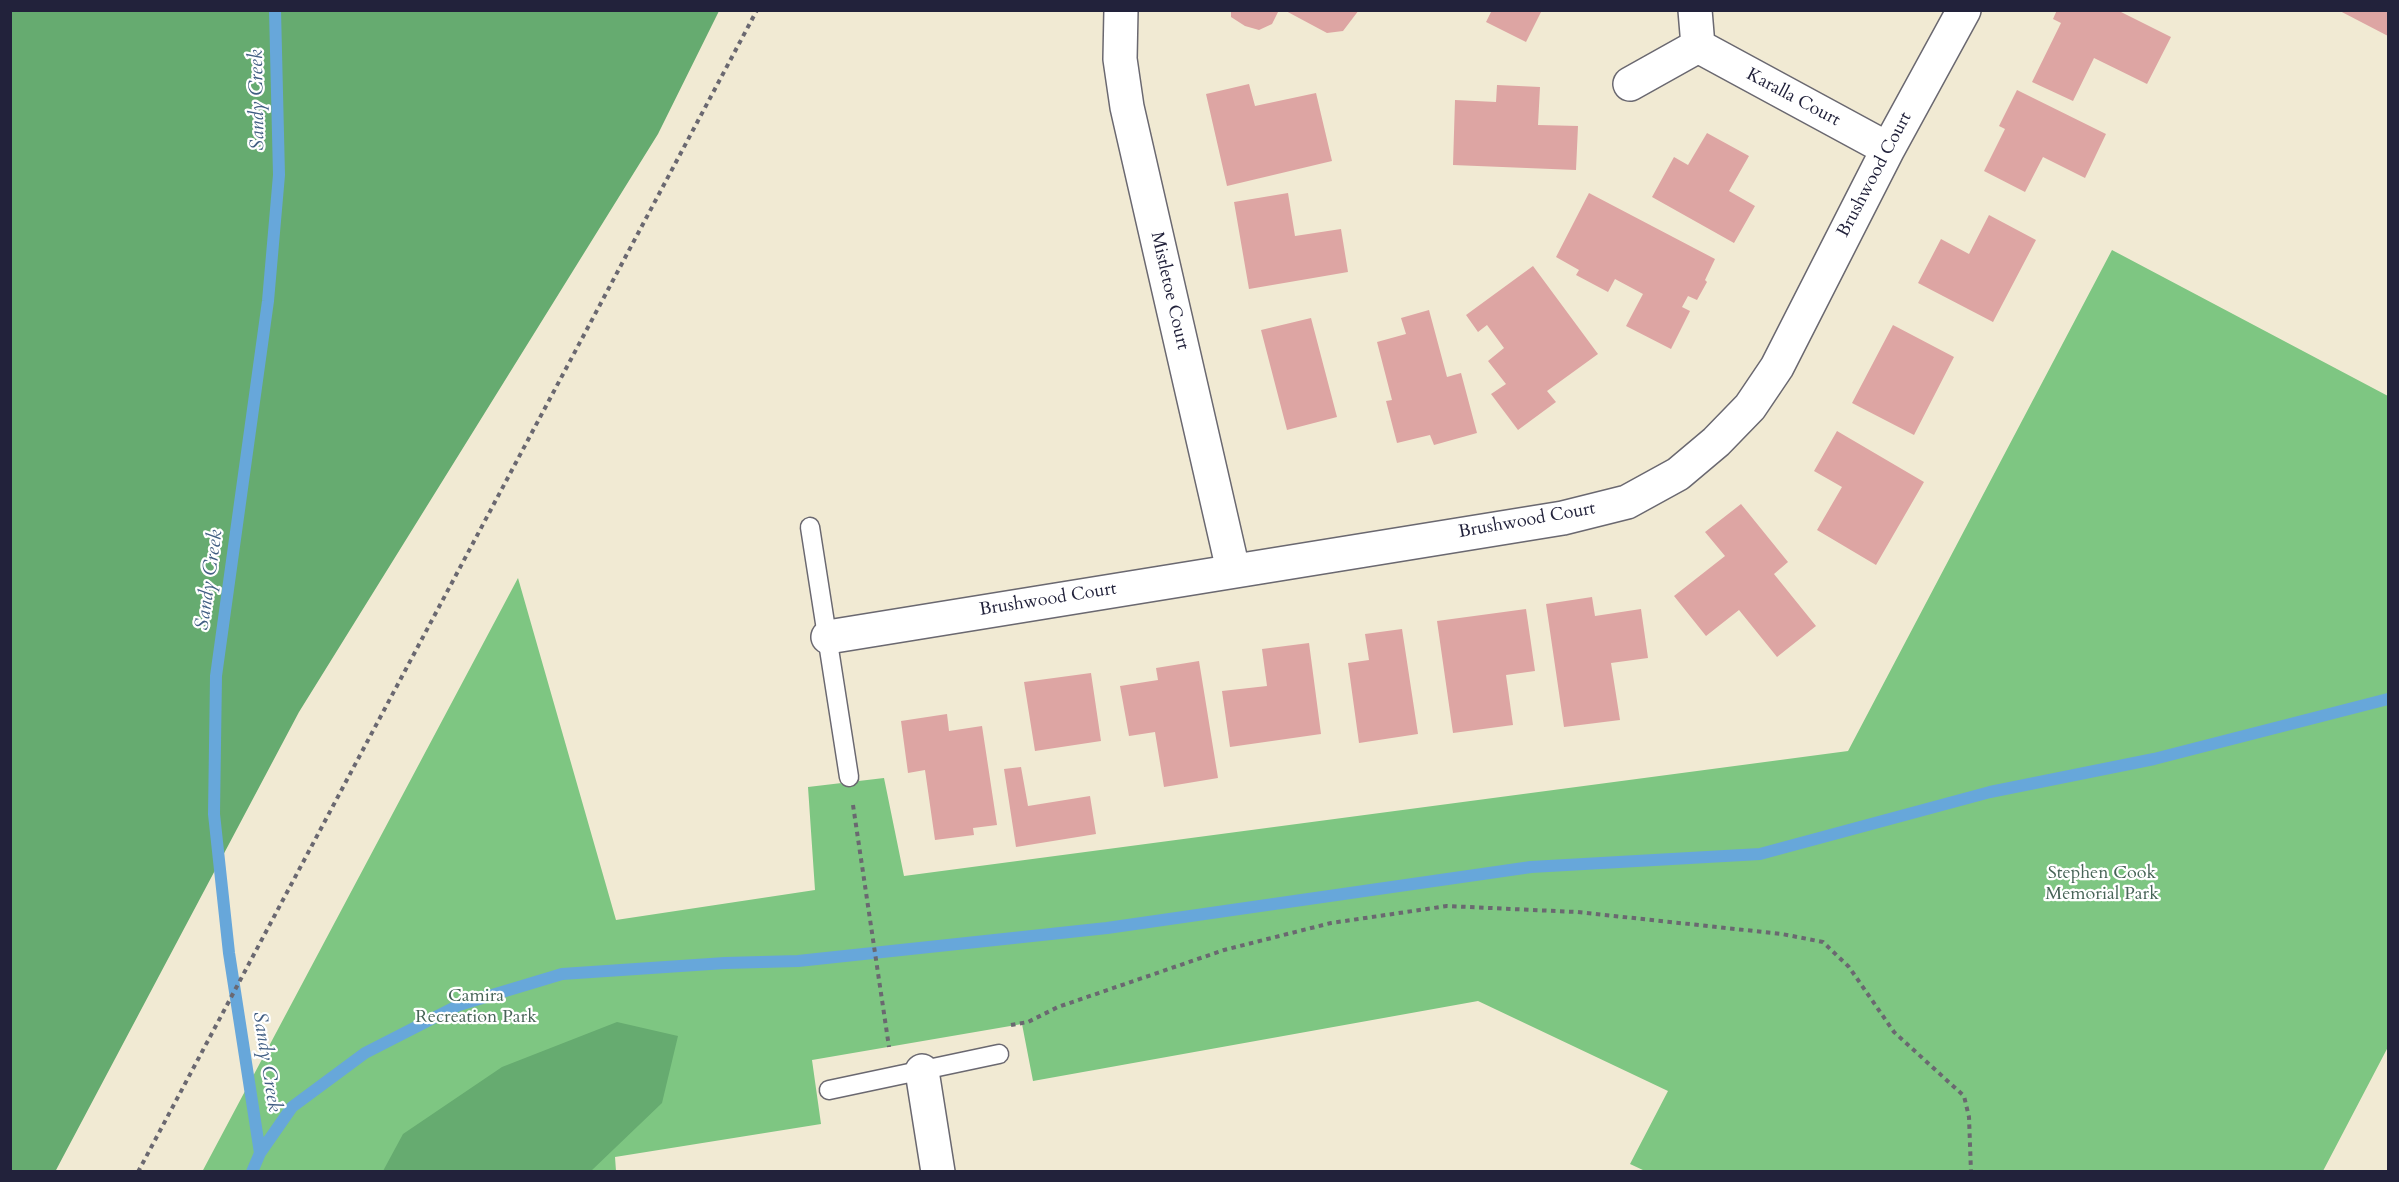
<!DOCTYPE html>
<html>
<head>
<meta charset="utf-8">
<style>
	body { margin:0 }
	#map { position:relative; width:2399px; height:1182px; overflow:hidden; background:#f1ead3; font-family:Cardo,serif }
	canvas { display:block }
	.frame { position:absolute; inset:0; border:12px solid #22223b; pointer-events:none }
</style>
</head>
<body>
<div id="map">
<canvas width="2399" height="1182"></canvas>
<div class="frame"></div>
</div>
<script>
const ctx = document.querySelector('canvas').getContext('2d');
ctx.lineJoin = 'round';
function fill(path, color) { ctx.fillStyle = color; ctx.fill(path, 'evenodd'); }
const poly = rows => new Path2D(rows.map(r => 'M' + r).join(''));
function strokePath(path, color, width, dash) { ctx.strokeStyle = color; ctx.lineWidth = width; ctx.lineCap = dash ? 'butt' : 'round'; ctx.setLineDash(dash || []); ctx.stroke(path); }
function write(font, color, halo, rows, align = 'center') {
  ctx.font = font + ' Cardo,serif'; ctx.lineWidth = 4.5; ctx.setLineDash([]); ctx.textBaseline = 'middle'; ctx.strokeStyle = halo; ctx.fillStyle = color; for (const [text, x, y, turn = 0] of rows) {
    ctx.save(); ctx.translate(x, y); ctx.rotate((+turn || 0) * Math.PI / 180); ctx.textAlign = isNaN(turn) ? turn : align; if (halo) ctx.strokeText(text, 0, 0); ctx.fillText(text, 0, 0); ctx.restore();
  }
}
const green = poly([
	[2112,250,2388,396,2388,1047,2323,1171,1645,1171,1630,1164,1668,1091,1478,1001,1033,1081,1022,1024,812,1060,821,1124,615,1157,616,1171,202,1172,518,578,616,920,815,890,808,787,884,778,904,876,1848,751]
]);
const forest = poly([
	[10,11,719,11,658,134,299,712,55,1172,10,1171],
	[617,1022,678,1036,662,1103,591,1171,383,1171,403,1134,502,1067]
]);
const stream = poly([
	[260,1153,229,953,214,814,216,676,268,301,279,175,275,10],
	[252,1172,260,1153,292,1107,365,1053,459,1005,562,974,725,963,798,961,1107,928,1531,867,1760,854,1990,792,2154,759,2388,699]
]);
const building = poly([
	[1231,10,1279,10,1272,24,1259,30,1245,26,1231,17],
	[1284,10,1359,10,1343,31,1327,33],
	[1492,10,1542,10,1526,42,1486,22],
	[2057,10,2117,10,2171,37,2147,84,2094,58,2073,101,2032,82,2061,23,2053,19],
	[2338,10,2388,10,2388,36],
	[1249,84,1255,106,1316,93,1332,161,1227,186,1206,94],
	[1497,85,1540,87,1538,125,1578,126,1576,170,1453,165,1455,100,1496,102],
	[2017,90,2106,134,2085,178,2043,157,2025,192,1984,171,2005,129,1999,126],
	[1707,133,1749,156,1729,191,1755,206,1734,243,1652,197,1674,157,1688,165],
	[1288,193,1295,236,1341,229,1348,272,1249,289,1234,202],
	[1589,193,1715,259,1705,280,1707,282,1697,300,1688,296,1682,307,1690,311,1671,349,1626,326,1643,294,1615,279,1608,292,1576,275,1579,270,1556,257],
	[1989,215,2036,240,1993,322,1918,283,1941,239,1969,254],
	[1533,266,1598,354,1547,391,1556,402,1518,430,1491,394,1506,384,1488,361,1504,348,1487,325,1478,332,1466,315],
	[1429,310,1447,377,1461,373,1477,433,1434,445,1430,435,1397,443,1386,401,1392,400,1377,342,1406,334,1401,318],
	[1311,318,1337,417,1287,430,1261,330],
	[1893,325,1954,357,1914,435,1852,403],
	[1837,431,1924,482,1876,565,1817,530,1842,487,1814,471],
	[1741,504,1788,562,1774,574,1816,626,1777,657,1739,610,1706,636,1674,596,1725,556,1705,532],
	[1592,597,1595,616,1641,609,1648,658,1611,663,1620,720,1564,727,1546,604],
	[1526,609,1535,671,1506,675,1513,725,1453,733,1437,621],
	[1402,629,1418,734,1359,743,1348,663,1369,660,1365,634],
	[1309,643,1321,734,1230,747,1222,691,1267,686,1262,649],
	[1199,661,1218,778,1164,787,1155,732,1129,736,1120,686,1158,680,1156,668],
	[1091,673,1101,741,1035,751,1024,682],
	[947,714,949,731,982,726,997,825,973,828,974,835,935,840,925,770,908,773,901,721],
	[1021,767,1028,806,1090,796,1096,834,1016,847,1004,769]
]);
const path = poly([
	[853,805,889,1047],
	[1011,1025,1028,1022,1058,1007,1224,950,1331,923,1447,906,1577,912,1782,934,1823,942,1849,967,1894,1032,1964,1096,1969,1117,1971,1172],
	[138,1172,757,10]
]);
const service = poly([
	[810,527,849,777],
	[829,1090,999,1054]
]);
const minor = poly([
	[1121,10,1120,59,1127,107,1233,570],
	[1698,46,1888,149],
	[1630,84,1698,46,1695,10],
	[828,637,1563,518,1627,502,1678,474,1716,442,1750,407,1777,367,1888,149,1964,10],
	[922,1071,938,1172]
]);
const streetNames = [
	["Karalla Court",1793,98,28],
	["Brushwood Court",1875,175,-62],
	["Mistletoe Court",1169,291,77],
	["Brushwood Court",1527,521,-10],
	["Brushwood Court",1048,600,-9]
];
const parkNames = [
	["Stephen Cook",2102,874],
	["Memorial Park",2102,895],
	["Camira",476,997],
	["Recreation Park",476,1018]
];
const waterNames = [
	["Sandy Creek",258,100,-91],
	["Sandy Creek",210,580,-82],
	["Sandy Creek",266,1062,81]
];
fill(green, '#7ec682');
fill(forest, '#66ab70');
strokePath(stream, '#67a7da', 12);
fill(building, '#dda5a3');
strokePath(service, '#6a6870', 21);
strokePath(minor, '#6a6870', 36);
strokePath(path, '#6a6870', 4, [4.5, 4.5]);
strokePath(service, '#fff', 18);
strokePath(minor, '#fff', 33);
write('18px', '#22223b', '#fff', streetNames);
write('18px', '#476457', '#fff', parkNames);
write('italic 20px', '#415e83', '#fff', waterNames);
</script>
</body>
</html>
